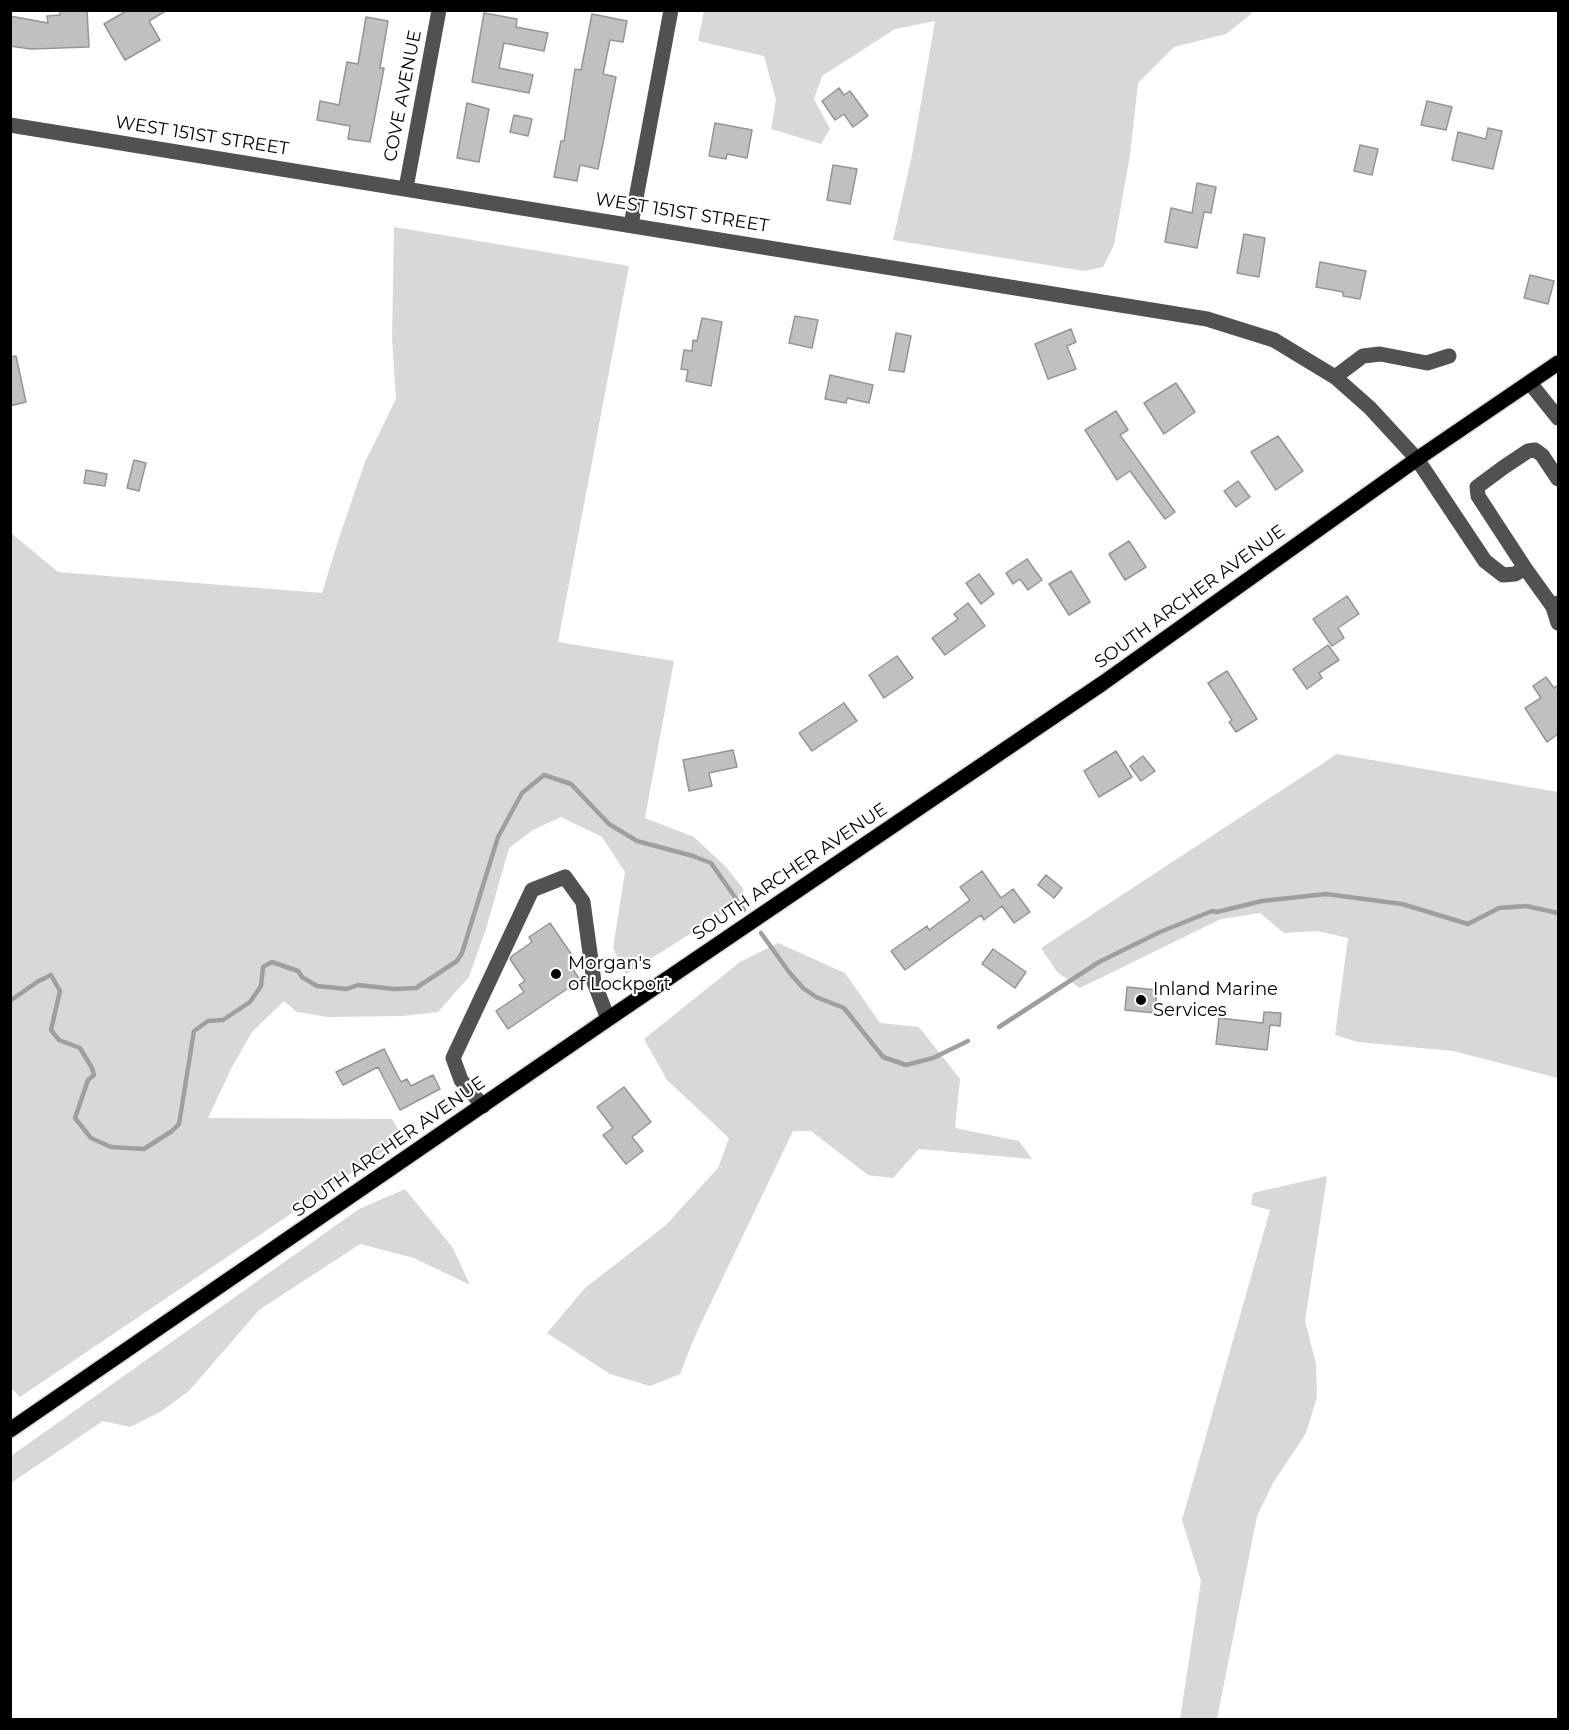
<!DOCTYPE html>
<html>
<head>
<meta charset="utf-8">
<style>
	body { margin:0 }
	#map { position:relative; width:1569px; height:1730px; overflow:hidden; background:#fff; font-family:Montserrat,sans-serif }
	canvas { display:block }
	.frame { position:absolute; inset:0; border:12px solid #000; pointer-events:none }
</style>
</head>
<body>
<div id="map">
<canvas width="1569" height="1730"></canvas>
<div class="frame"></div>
</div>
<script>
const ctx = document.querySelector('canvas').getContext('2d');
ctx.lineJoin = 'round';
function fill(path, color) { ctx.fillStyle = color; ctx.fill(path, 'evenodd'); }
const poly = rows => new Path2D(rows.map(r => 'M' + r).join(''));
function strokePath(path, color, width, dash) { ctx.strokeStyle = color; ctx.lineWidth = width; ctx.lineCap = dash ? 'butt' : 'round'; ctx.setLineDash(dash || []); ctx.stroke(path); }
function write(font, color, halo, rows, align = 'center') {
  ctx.font = font + ' Montserrat,sans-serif'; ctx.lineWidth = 4.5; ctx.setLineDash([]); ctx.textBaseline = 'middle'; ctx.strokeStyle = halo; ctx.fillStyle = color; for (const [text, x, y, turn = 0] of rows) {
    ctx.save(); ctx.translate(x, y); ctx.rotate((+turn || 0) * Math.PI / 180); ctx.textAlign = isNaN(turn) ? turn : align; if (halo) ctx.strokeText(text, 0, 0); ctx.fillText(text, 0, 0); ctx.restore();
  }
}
const green = poly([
	[704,11,704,10,1252,11,1251,14,1226,34,1174,47,1138,83,1130,155,1114,245,1103,267,1084,271,893,240,912,155,935,21,895,29,822,76,814,99,830,129,821,144,771,129,776,100,764,56,698,41],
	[394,227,629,266,558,642,674,661,645,818,694,837,727,868,744,890,727,911,626,974,613,948,625,872,602,837,561,817,533,830,509,848,486,929,469,977,438,1012,402,1016,328,1017,297,1012,284,1001,252,1032,232,1067,208,1118,392,1119,403,1138,20,1397,10,1387,11,533,58,572,322,593,338,541,365,462,396,399,392,338],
	[1337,754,1558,792,1558,1078,1453,1051,1358,1042,1335,1035,1348,938,1317,931,1284,933,1260,913,1221,919,1080,988,1057,972,1041,948],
	[778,943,845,973,880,1023,919,1027,960,1079,955,1128,1019,1141,1032,1159,919,1149,893,1178,868,1175,811,1131,793,1131,695,1336,680,1374,650,1386,610,1374,547,1333,585,1288,666,1225,718,1168,729,1138,667,1080,644,1039,740,962],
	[1327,1176,1305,1321,1316,1364,1317,1397,1306,1433,1273,1483,1257,1516,1217,1719,1180,1719,1201,1581,1182,1520,1270,1210,1251,1205,1253,1193],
	[405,1189,453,1248,470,1285,414,1258,360,1244,259,1310,189,1391,160,1412,130,1427,103,1421,11,1483,11,1456,359,1209]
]);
const stream = poly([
	[761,933,789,972,803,988,816,997,844,1008,883,1057,906,1065,933,1058,968,1041],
	[10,1001,37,982,51,975,60,991,51,1030,59,1040,80,1048,92,1068,94,1075,88,1080,75,1118,91,1138,111,1147,144,1149,172,1131,179,1124,194,1031,208,1021,223,1020,250,1002,261,986,263,967,272,962,298,971,302,977,317,986,347,989,358,985,394,989,416,988,457,961,462,953,498,837,522,793,544,775,571,784,609,824,637,841,693,856,711,863,744,910],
	[999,1027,1099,962,1160,932,1212,911,1217,912,1262,901,1326,894,1402,904,1468,924,1499,908,1526,906,1558,913]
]);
const building = poly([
	[60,10,87,10,89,47,31,49,10,46,10,16,48,23,47,16,60,15,60,10],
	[128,10,167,10,149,21,160,40,125,60,104,24,128,10],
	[484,13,517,19,516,27,548,33,544,51,504,43,499,68,533,75,529,93,472,82,484,13],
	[592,14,627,21,623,42,610,40,603,74,616,77,598,169,580,165,577,181,554,177,561,141,564,141,575,69,581,70,592,14],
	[366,17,388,21,380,68,384,68,370,142,348,139,350,126,317,120,320,101,339,105,347,62,358,64,366,17],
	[839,88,844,95,850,91,868,116,853,127,844,114,835,120,822,101,839,88],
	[1427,101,1452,107,1446,130,1421,125,1427,101],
	[467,103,489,109,479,162,457,158,467,103],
	[514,115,532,119,528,136,510,132,514,115],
	[715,123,752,130,747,158,727,154,726,159,709,156,715,123],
	[1488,128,1502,131,1493,169,1452,160,1458,132,1486,139,1488,128],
	[1360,145,1378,149,1372,175,1354,171,1360,145],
	[833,165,857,169,850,204,827,200,833,165],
	[1197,183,1216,187,1211,213,1204,212,1197,248,1165,242,1171,208,1192,213,1197,183],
	[1244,234,1265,238,1259,277,1237,273,1244,234],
	[1320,262,1366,271,1360,299,1343,296,1343,292,1316,287,1320,262],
	[1530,275,1554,281,1548,304,1524,298,1530,275],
	[795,316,818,320,812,348,789,343,795,316],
	[702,318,722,322,711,386,686,381,688,370,681,369,684,350,692,351,693,340,697,341,702,318],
	[1071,329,1076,342,1067,346,1076,369,1048,379,1035,344,1071,329],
	[896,333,911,336,904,372,889,370,896,333],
	[16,356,26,402,10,406,10,357,16,356],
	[830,375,873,385,869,403,847,398,846,403,825,399,830,375],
	[1176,383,1195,412,1164,434,1144,403,1176,383],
	[1116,411,1128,430,1120,435,1175,512,1165,519,1130,471,1117,480,1085,430,1116,411],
	[1278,436,1303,471,1276,490,1251,452,1278,436],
	[134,460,146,463,139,491,127,488,134,460],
	[86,470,107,474,105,486,84,483,86,470],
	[1238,481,1250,497,1236,507,1224,491,1238,481],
	[1129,541,1146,567,1125,580,1109,554,1129,541],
	[1027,559,1042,580,1028,590,1020,579,1013,584,1006,573,1027,559],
	[1071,571,1090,602,1069,615,1049,584,1071,571],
	[979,574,994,594,981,604,966,583,979,574],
	[1347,596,1359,614,1338,628,1344,638,1332,646,1313,619,1347,596],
	[968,603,985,626,945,655,932,638,958,619,954,614,968,603],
	[1328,645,1339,660,1319,673,1322,678,1307,689,1293,669,1328,645],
	[897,656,913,678,884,698,869,675,897,656],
	[1227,671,1257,719,1236,732,1229,722,1232,720,1208,683,1227,671],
	[1546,677,1554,688,1558,685,1558,734,1547,742,1525,708,1541,698,1533,686,1546,677],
	[844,703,857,721,812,751,799,733,844,703],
	[733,750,737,767,709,773,712,786,689,791,683,760,733,750],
	[1116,751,1132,777,1099,797,1084,771,1116,751],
	[1143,756,1155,771,1141,781,1130,766,1143,756],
	[982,871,1001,898,1013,889,1030,912,1014,923,1002,906,984,920,981,915,905,970,891,951,927,926,929,930,970,900,960,887,982,871],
	[1046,875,1062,888,1054,898,1038,885,1046,875],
	[550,923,574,958,568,962,580,980,508,1029,496,1011,524,992,519,985,525,981,510,959,512,956,532,942,529,937,550,923],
	[993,949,1026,972,1015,988,982,964,993,949],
	[1127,987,1157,990,1155,1013,1125,1010,1127,987],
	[1264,1012,1281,1013,1280,1026,1270,1025,1267,1050,1216,1044,1219,1018,1263,1023,1264,1012],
	[384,1049,401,1082,407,1079,411,1086,433,1075,440,1089,400,1110,378,1067,343,1085,336,1072,384,1049],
	[624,1087,651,1122,632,1137,643,1151,626,1164,603,1135,613,1128,597,1107,624,1087]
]);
const minor = poly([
	[10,125,1207,319,1274,340,1335,377,1370,408,1417,459,1485,561,1503,575,1515,574,1525,568],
	[406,188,439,10],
	[631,225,671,10],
	[1335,377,1363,356,1380,354,1427,363,1449,356],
	[1530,383,1558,418],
	[1558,479,1542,455,1535,450,1528,451,1504,467,1477,487,1478,496,1525,568,1553,607,1558,603],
	[1553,607,1558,623],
	[483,1106,461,1080,453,1058,532,890,565,877,583,902,594,982,608,1019]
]);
const major = poly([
	[10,1430,608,1019,1103,683,1417,459,1558,363]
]);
const markers = [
	[556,974,6,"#000"],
	[1141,1000,6,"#000"]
];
const streetNames = [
	["COVE AVENUE",403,96,-79],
	["WEST 151ST STREET",202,136,9],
	["WEST 151ST STREET",682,213,9],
	["SOUTH ARCHER AVENUE",1190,597,-36],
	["SOUTH ARCHER AVENUE",790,872,-34],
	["SOUTH ARCHER AVENUE",389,1147,-35]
];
const poiNames = [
	["Morgan's",568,964],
	["of Lockport",568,985],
	["Inland Marine",1153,990],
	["Services",1153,1011]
];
fill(green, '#d8d8d8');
strokePath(stream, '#9f9f9f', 4.5);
fill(building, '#c0c0c0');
strokePath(building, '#959595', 1.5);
strokePath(major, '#dbdbdb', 18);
strokePath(minor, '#515151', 15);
strokePath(major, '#000', 15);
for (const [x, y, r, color] of markers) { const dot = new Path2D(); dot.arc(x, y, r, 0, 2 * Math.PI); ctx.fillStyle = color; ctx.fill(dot); strokePath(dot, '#fff', 2); }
write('18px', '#000', '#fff', streetNames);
write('18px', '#000', '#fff', poiNames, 'left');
</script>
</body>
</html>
